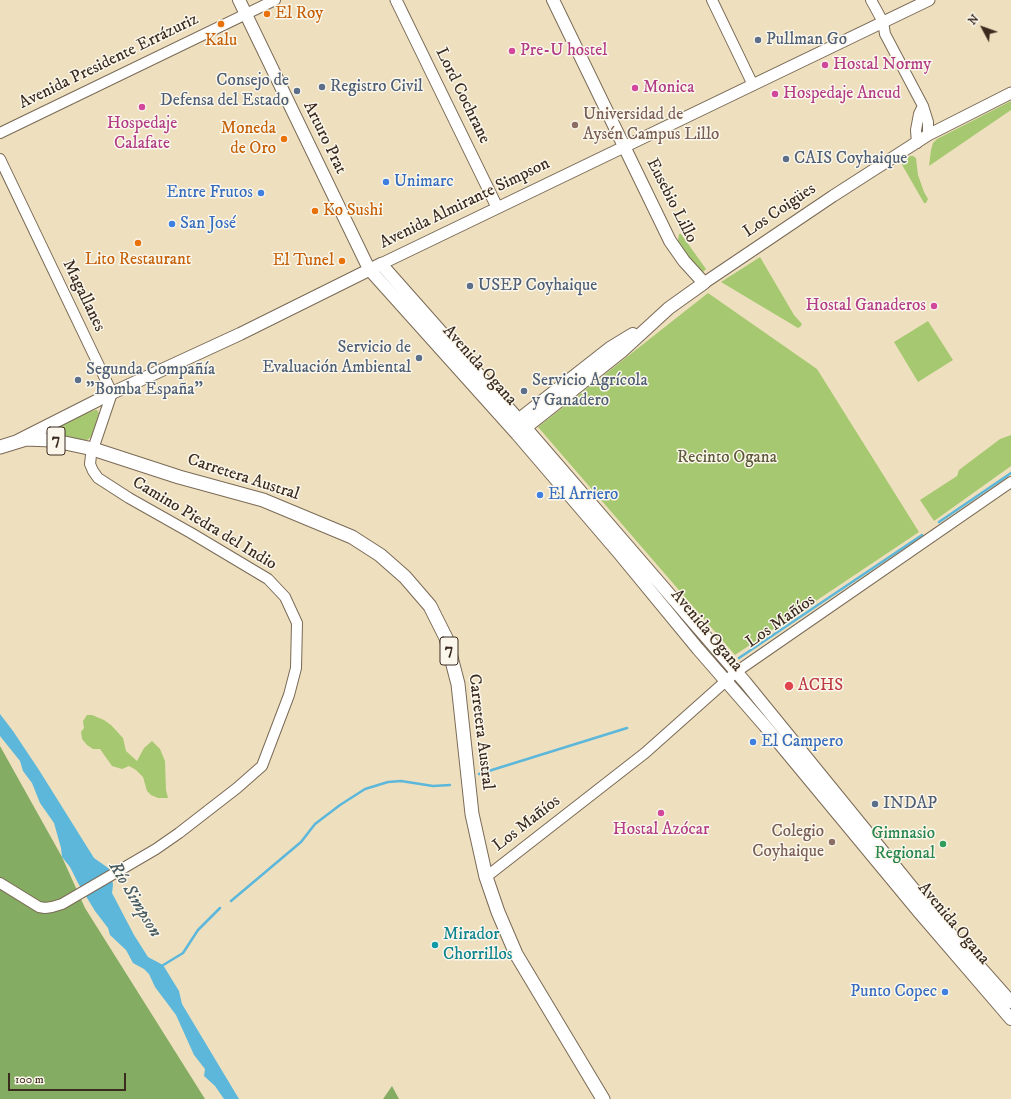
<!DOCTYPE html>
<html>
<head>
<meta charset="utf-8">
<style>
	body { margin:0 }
	#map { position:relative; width:1011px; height:1099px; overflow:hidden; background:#eee0bf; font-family:"IM FELL DW Pica",serif }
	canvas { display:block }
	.north { position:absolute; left:963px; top:8px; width:40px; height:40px; -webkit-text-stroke:3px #fbf7ec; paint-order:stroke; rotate:311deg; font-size:11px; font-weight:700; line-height:16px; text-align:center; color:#3b2a1e }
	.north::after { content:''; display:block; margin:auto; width:14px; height:18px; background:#3b2a1e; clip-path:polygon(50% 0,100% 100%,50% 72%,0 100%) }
	.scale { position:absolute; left:8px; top:1073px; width:118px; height:18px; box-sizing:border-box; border:2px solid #3b2a1e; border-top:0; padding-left:5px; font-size:12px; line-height:14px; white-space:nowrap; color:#3b2a1e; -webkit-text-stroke:3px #fbf7ec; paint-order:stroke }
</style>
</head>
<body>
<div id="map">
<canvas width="1011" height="1099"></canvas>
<div class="north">N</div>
<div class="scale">100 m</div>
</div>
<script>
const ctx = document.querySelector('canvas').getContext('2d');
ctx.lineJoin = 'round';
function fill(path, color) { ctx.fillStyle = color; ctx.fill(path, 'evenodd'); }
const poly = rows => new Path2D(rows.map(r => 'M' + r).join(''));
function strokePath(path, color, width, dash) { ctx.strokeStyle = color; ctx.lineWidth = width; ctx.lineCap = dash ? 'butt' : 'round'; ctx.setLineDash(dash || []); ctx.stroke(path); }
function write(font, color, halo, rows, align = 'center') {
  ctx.font = font + ' "IM FELL DW Pica",serif'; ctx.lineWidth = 3; ctx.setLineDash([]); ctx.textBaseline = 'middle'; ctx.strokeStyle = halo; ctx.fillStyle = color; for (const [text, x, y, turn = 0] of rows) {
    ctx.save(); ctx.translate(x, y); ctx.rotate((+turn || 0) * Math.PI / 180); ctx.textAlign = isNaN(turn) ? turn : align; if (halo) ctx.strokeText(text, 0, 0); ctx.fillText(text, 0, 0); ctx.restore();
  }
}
const green = poly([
	[1011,101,1011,110,929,166,931,150,933,143,937,139],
	[910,156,913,156,916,158,918,175,924,192,928,199,926,203,924,203,901,163],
	[679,234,681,234,706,269,703,272,692,263,679,245,678,241],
	[760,257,794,315,802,324,800,327,798,328,721,282],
	[708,293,817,369,919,532,735,655,538,427],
	[928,321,953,360,918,382,894,342],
	[95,410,97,410,99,413,92,436,86,441,50,434,47,431,51,428],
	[1011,435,1011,466,934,521,920,500,957,476,959,470,1000,439],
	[87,715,92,715,104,720,111,725,123,738,126,751,137,761,144,748,152,741,160,749,165,761,166,790,168,798,158,798,151,795,147,791,143,777,136,770,129,766,122,769,112,766,100,749,93,749,87,745,82,739,81,732,84,728,83,721]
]);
const forest = poly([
	[0,746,62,857,85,908,205,1099,0,1099],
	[392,1086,399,1099,383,1099]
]);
const water = poly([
	[0,714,13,731,39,770,94,858,111,870,113,885,112,893,134,935,148,957,163,965,179,991,182,1004,239,1099,224,1099,215,1086,204,1076,205,1069,194,1055,176,1015,155,987,149,974,144,969,133,963,126,950,110,935,108,928,95,911,78,883,70,867,62,857,61,848,54,823,40,803,32,783,23,771,20,761,0,736]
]);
const stream = poly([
	[939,522,1011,473],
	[739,658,922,535],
	[479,774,627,728],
	[231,901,301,842,315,824,340,805,365,789,388,782,401,781,433,786,450,785],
	[160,967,183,953,198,930,220,908]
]);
const tertiary = poly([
	[712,0,753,85],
	[871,0,883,22,885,34,923,106,928,122,928,135],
	[0,133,275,0],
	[917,143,916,130,919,114,923,106],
	[0,159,112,393,91,455,90,464,93,471,98,478,129,498,191,533,268,579,285,597,297,623,296,668,289,695,262,766,237,788,179,833,156,849,62,904,52,907,45,908,39,907,0,883],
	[486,877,645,753,736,672,1011,482]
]);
const secondary = poly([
	[396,0,497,207],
	[381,264,929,0],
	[704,283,833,196,928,135,1011,93]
]);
const primary = poly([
	[239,0,369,269,517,434,619,553,698,649,765,726,919,912,1011,1019],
	[513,424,610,348,633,334],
	[525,428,621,352,669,308,704,283,684,261,670,241,553,0],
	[19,440,112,393,240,334,381,264,518,419,745,682,941,923,1011,1002]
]);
const trunk = poly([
	[0,447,26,439,51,440,93,449,179,477,263,500,352,537,380,555,405,577,430,606,446,638,458,684,472,814,486,877,498,912,516,954,603,1099]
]);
const markers = [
	[267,14,4,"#e8710a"],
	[221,24,4,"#e8710a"],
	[758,40,4,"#5c6f8a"],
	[512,51,4,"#d1479c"],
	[825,65,4,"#d1479c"],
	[322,87,4,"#5c6f8a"],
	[635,88,4,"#d1479c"],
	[297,91,4,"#5c6f8a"],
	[775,94,4,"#d1479c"],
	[142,107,4,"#d1479c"],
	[575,125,4,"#8d6e63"],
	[284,139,4,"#e8710a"],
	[786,159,4,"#5c6f8a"],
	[386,182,4,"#3f7fe0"],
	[261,193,4,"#3f7fe0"],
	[315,211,4,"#e8710a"],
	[172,224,4,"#3f7fe0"],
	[138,243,4,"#e8710a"],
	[342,261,4,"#e8710a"],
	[470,286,4,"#5c6f8a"],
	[934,306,4,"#d1479c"],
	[419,358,4,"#5c6f8a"],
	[78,380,4,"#5c6f8a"],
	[524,391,4,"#5c6f8a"],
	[540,495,4,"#3f7fe0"],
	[789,686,5,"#e0444e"],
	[753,742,4,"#3f7fe0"],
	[875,804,4,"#5c6f8a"],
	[661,813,4,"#d1479c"],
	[832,842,4,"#8d6e63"],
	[943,844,4,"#2e9e5b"],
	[435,945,4,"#0f9aa8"],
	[945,992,4,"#3f7fe0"]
];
const shields = [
	[56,441,18],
	[449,651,18]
];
const shieldNames = [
	["7",56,441],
	["7",449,651]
];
const foodNames = [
	["El Roy",275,14],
	["Kalu",221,41,"center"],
	["Moneda",276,129,"right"],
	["de Oro",276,149,"right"],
	["Ko Sushi",323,211],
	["Lito Restaurant",138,260,"center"],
	["El Tunel",334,261,"right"]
];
const serviceNames = [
	["Pullman Go",766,40],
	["Consejo de",289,81,"right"],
	["Defensa del Estado",289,101,"right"],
	["Registro Civil",330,87],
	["CAIS Coyhaique",794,159],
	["USEP Coyhaique",478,286],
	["Servicio de",411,348,"right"],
	["Evaluación Ambiental",411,368,"right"],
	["Segunda Compañía",86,370],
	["\"Bomba España\"",86,390],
	["Servicio Agrícola",532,381],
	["y Ganadero",532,401],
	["INDAP",883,804]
];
const hotelNames = [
	["Pre-U hostel",520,51],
	["Hostal Normy",833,65],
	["Monica",643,88],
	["Hospedaje Ancud",783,94],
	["Hospedaje",142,124,"center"],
	["Calafate",142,144,"center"],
	["Hostal Ganaderos",926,306,"right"],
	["Hostal Azócar",661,830,"center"]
];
const streetNames = [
	["Avenida Presidente Errázuriz",109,62,-26],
	["Lord Cochrane",462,96,64],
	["Arturo Prat",324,138,64],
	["Eusebio Lillo",671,201,63],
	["Avenida Almirante Simpson",465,204,-26],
	["Los Coigües",780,211,-34],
	["Magallanes",83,296,64],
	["Avenida Ogana",479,366,48],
	["Carretera Austral",243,478,18],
	["Camino Piedra del Indio",204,524,31],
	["Los Mañíos",781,622,-35],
	["Avenida Ogana",706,631,50],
	["Carretera Austral",480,732,83],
	["Los Mañíos",527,824,-38],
	["Avenida Ogana",953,924,50]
];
const educationNames = [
	["Universidad de",583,115],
	["Aysén Campus Lillo",583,135],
	["Colegio",824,832,"right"],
	["Coyhaique",824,852,"right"]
];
const shopNames = [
	["Unimarc",394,182],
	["Entre Frutos",253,193,"right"],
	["San José",180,224],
	["El Arriero",548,495],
	["El Campero",761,742],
	["Punto Copec",937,992,"right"]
];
const parkNames = [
	["Recinto Ogana",727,458]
];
const healthNames = [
	["ACHS",798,686]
];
const leisureNames = [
	["Gimnasio",935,834],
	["Regional",935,854]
];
const cultureNames = [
	["Mirador",443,935],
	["Chorrillos",443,955]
];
const waterNames = [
	["Río Simpson",134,900,59]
];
fill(green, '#a6c870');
fill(forest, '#84ac62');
fill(water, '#5cb7da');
strokePath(stream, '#5cb7da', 2.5);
strokePath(tertiary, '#7a6a56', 12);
strokePath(secondary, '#7a6a56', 13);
strokePath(primary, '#7a6a56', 14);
strokePath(trunk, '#7a6a56', 15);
strokePath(tertiary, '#fff', 10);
strokePath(secondary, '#fff', 11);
strokePath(primary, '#fff', 12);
strokePath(trunk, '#fff', 13);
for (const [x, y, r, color] of markers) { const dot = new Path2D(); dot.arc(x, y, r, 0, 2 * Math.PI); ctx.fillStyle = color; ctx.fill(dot); strokePath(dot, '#fbf7ec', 1.5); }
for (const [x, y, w] of shields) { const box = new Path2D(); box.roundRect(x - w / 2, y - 14, w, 28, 3); ctx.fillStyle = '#fbf7ec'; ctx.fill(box); strokePath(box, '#3b2a1e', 1); }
write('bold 16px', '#3b2a1e', null, shieldNames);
write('17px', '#c56008', '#fbf7ec', foodNames, 'left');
write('17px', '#4e5e75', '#fbf7ec', serviceNames, 'left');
write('17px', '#b23c85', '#fbf7ec', hotelNames, 'left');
write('17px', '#3b2a1e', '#fbf7ec', streetNames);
write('17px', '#785e54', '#fbf7ec', educationNames, 'left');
write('17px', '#366cbe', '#fbf7ec', shopNames, 'left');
write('17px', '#5b5937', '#fbf7ec', parkNames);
write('17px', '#be3a42', '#fbf7ec', healthNames, 'left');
write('17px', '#27864d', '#fbf7ec', leisureNames, 'right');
write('17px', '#0d838f', '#fbf7ec', cultureNames, 'left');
write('italic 18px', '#475b60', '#fbf7ec', waterNames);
</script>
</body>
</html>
